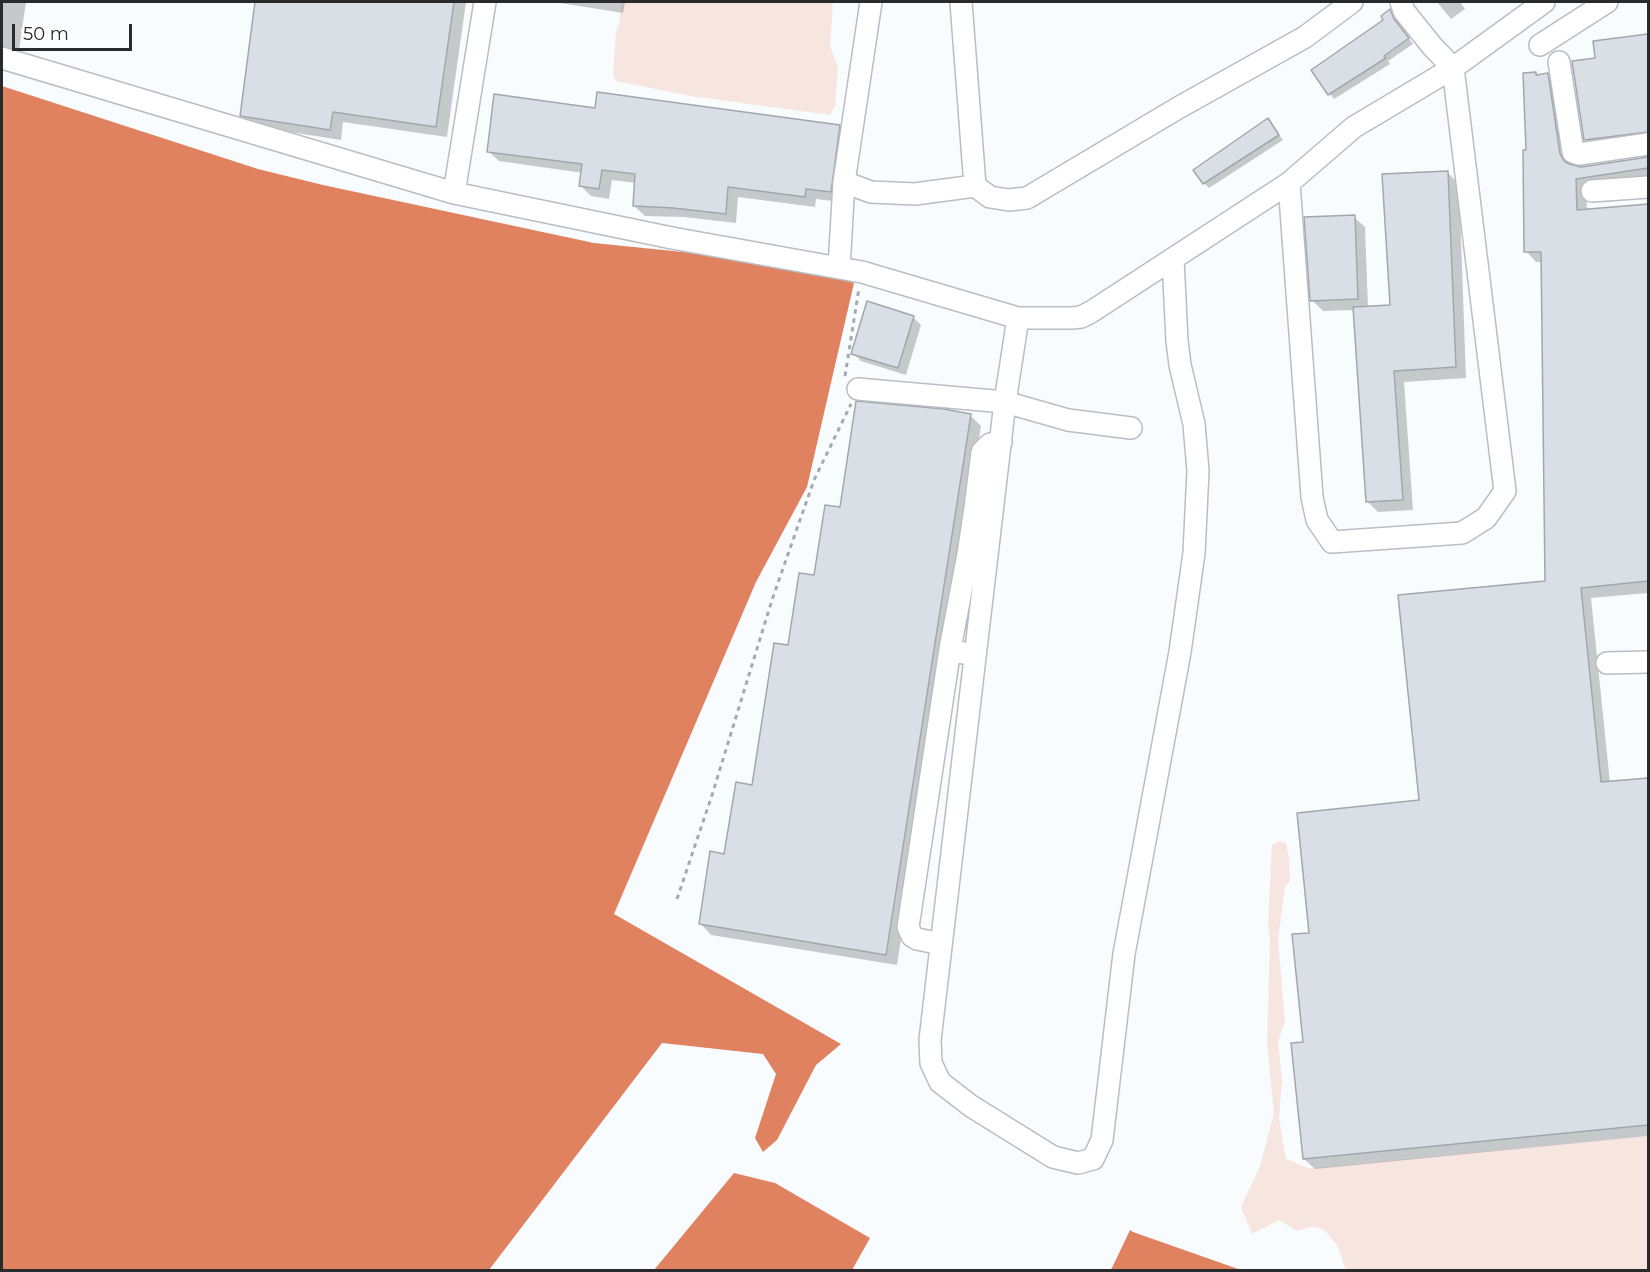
<!DOCTYPE html>
<html>
<head>
<meta charset="utf-8">
<style>
	body { margin:0 }
	#map { position:relative; width:1650px; height:1272px; overflow:hidden; background:#f8fcff; font-family:Montserrat,sans-serif }
	canvas { display:block }
	.frame { position:absolute; inset:0; border:3px solid #282a2c; pointer-events:none }
	.scale { position:absolute; left:12px; top:24px; width:120px; height:27px; box-sizing:border-box; border:3px solid #282a2c; border-top:0; padding-left:8px; font-size:18px; line-height:21px; white-space:nowrap; color:#282a2c; -webkit-text-stroke:4px #fff; paint-order:stroke }
</style>
</head>
<body>
<div id="map">
<canvas width="1650" height="1272"></canvas>
<div class="frame"></div>
<div class="scale">50 m</div>
</div>
<script>
const ctx = document.querySelector('canvas').getContext('2d');
ctx.lineJoin = 'round';
function fill(path, color) { ctx.fillStyle = color; ctx.fill(path, 'evenodd'); }
const poly = rows => new Path2D(rows.map(r => 'M' + r).join(''));
function strokePath(path, color, width, dash) { ctx.strokeStyle = color; ctx.lineWidth = width; ctx.lineCap = dash ? 'butt' : 'round'; ctx.setLineDash(dash || []); ctx.stroke(path); }
const green = poly([
	[622,2,833,2,830,46,838,67,835,106,830,115,690,96,616,81,613,74,616,32,619,25],
	[1279,841,1286,843,1289,858,1290,881,1285,887,1278,939,1285,1021,1278,1042,1282,1081,1279,1119,1286,1159,1308,1168,1315,1168,1648,1136,1648,1270,1346,1270,1337,1245,1326,1232,1320,1228,1311,1227,1297,1231,1279,1220,1252,1234,1241,1207,1260,1166,1274,1113,1267,1044,1270,939,1268,924,1272,845]
]);
const water = poly([
	[2,86,258,169,323,185,594,243,782,262,854,283,807,487,756,582,614,914,841,1044,816,1065,777,1140,763,1152,755,1138,776,1074,763,1054,662,1043,489,1270,2,1270],
	[734,1173,775,1183,870,1238,852,1270,654,1270],
	[1130,1230,1133,1232,1241,1270,1111,1270]
]);
const shadow = poly([
	[2,2,26,2,18,57,2,56],
	[257,2,466,2,447,137,343,122,341,140,252,126,241,115],
	[554,2,625,2,623,13],
	[1437,2,1460,2,1465,9,1451,19],
	[1390,11,1413,44,1388,61,1390,64,1334,99,1313,71,1385,20],
	[1648,36,1648,139,1593,147,1586,140,1597,60,1594,43],
	[1535,74,1538,76,1547,75,1558,86,1571,166,1581,168,1648,157,1648,180,1586,189,1587,211,1648,205,1648,593,1591,598,1610,783,1648,779,1648,1136,1315,1169,1304,1159,1304,1044,1311,934,1421,802,1547,582,1542,262,1536,262,1526,251,1527,152],
	[596,109,839,126,849,137,841,202,816,199,815,207,738,197,736,223,684,217,645,216,634,206,636,183,612,180,609,199,591,196,581,186,583,173,499,161,488,151],
	[1268,120,1283,140,1209,188,1204,183],
	[1448,173,1459,184,1466,378,1404,382,1413,510,1378,512,1367,501,1355,310,1323,311,1312,300,1354,217,1365,227,1368,308,1392,306],
	[913,317,921,325,906,375,861,361,853,353],
	[970,415,981,426,897,965,711,935,701,924,753,787,789,647,841,509]
]);
const building = poly([
	[255,2,454,2,436,127,333,112,330,130,240,116,255,2],
	[1390,9,1394,19,1409,38,1384,56,1386,58,1328,95,1311,70,1383,20,1381,16,1390,9],
	[1648,34,1648,132,1584,140,1572,61,1595,58,1593,41,1648,34],
	[1536,72,1536,75,1548,73,1560,154,1564,161,1569,164,1581,167,1648,157,1648,168,1576,179,1577,210,1648,204,1648,581,1581,588,1601,782,1648,778,1648,1125,1303,1159,1291,1043,1303,1042,1292,934,1309,933,1297,813,1419,800,1398,595,1545,581,1541,252,1524,252,1523,150,1526,150,1523,73,1536,72],
	[597,92,840,125,831,192,806,189,805,197,728,187,726,214,673,208,633,206,635,174,602,170,599,189,579,186,582,164,487,152,494,94,595,108,597,92],
	[1268,118,1279,135,1203,184,1193,170,1268,118],
	[1448,171,1456,367,1394,371,1403,500,1366,502,1353,307,1390,305,1382,174,1448,171],
	[1355,215,1358,299,1310,301,1304,217,1355,215],
	[867,301,914,316,898,368,851,354,867,301],
	[856,401,944,409,971,414,886,955,699,924,710,851,724,854,736,782,752,785,774,643,788,645,799,573,814,575,825,505,840,507,856,401]
]);
const path = poly([
	[845,376,859,288],
	[677,899,712,795,772,600,814,480,851,404]
]);
const minor = poly([
	[485,2,454,193,672,238,839,268],
	[871,2,844,182,839,268,862,272,1018,318,1072,318,1081,317,1091,312,1289,183,1354,127,1453,68,1544,2],
	[961,2,975,186,990,197,1009,200,1027,198,1178,108,1305,37,1352,2],
	[1540,45,1607,2],
	[2,58,454,193],
	[1559,62,1573,152,1579,154,1648,144],
	[844,182,871,192,915,194,975,186],
	[1289,183,1312,497,1317,520,1332,542,1462,533,1486,518,1505,491,1453,68,1432,46,1404,11,1401,2],
	[1592,191,1648,187],
	[1018,318,1005,402,930,1040,931,1063,940,1082,971,1106,1053,1157,1078,1163,1093,1159,1102,1140,1124,954,1180,652,1194,553,1198,471,1194,424,1180,365,1177,341,1173,259],
	[858,389,1005,402,1068,420,1131,428],
	[992,513,975,508,982,452,990,444,1001,442],
	[968,554,975,508],
	[963,653,950,649,968,554,987,556],
	[1607,663,1648,662],
	[941,944,917,939,912,936,908,927,950,649]
]);
fill(green, '#f7e6df');
fill(water, '#e08260');
fill(shadow, '#0003');
fill(building, '#d9dfe4');
strokePath(building, '#a2a7ac', 1.5);
strokePath(minor, '#b8bec3', 24);
strokePath(path, '#a7aaac', 3, [4.5, 4.5]);
strokePath(minor, '#fff', 21);
</script>
</body>
</html>
